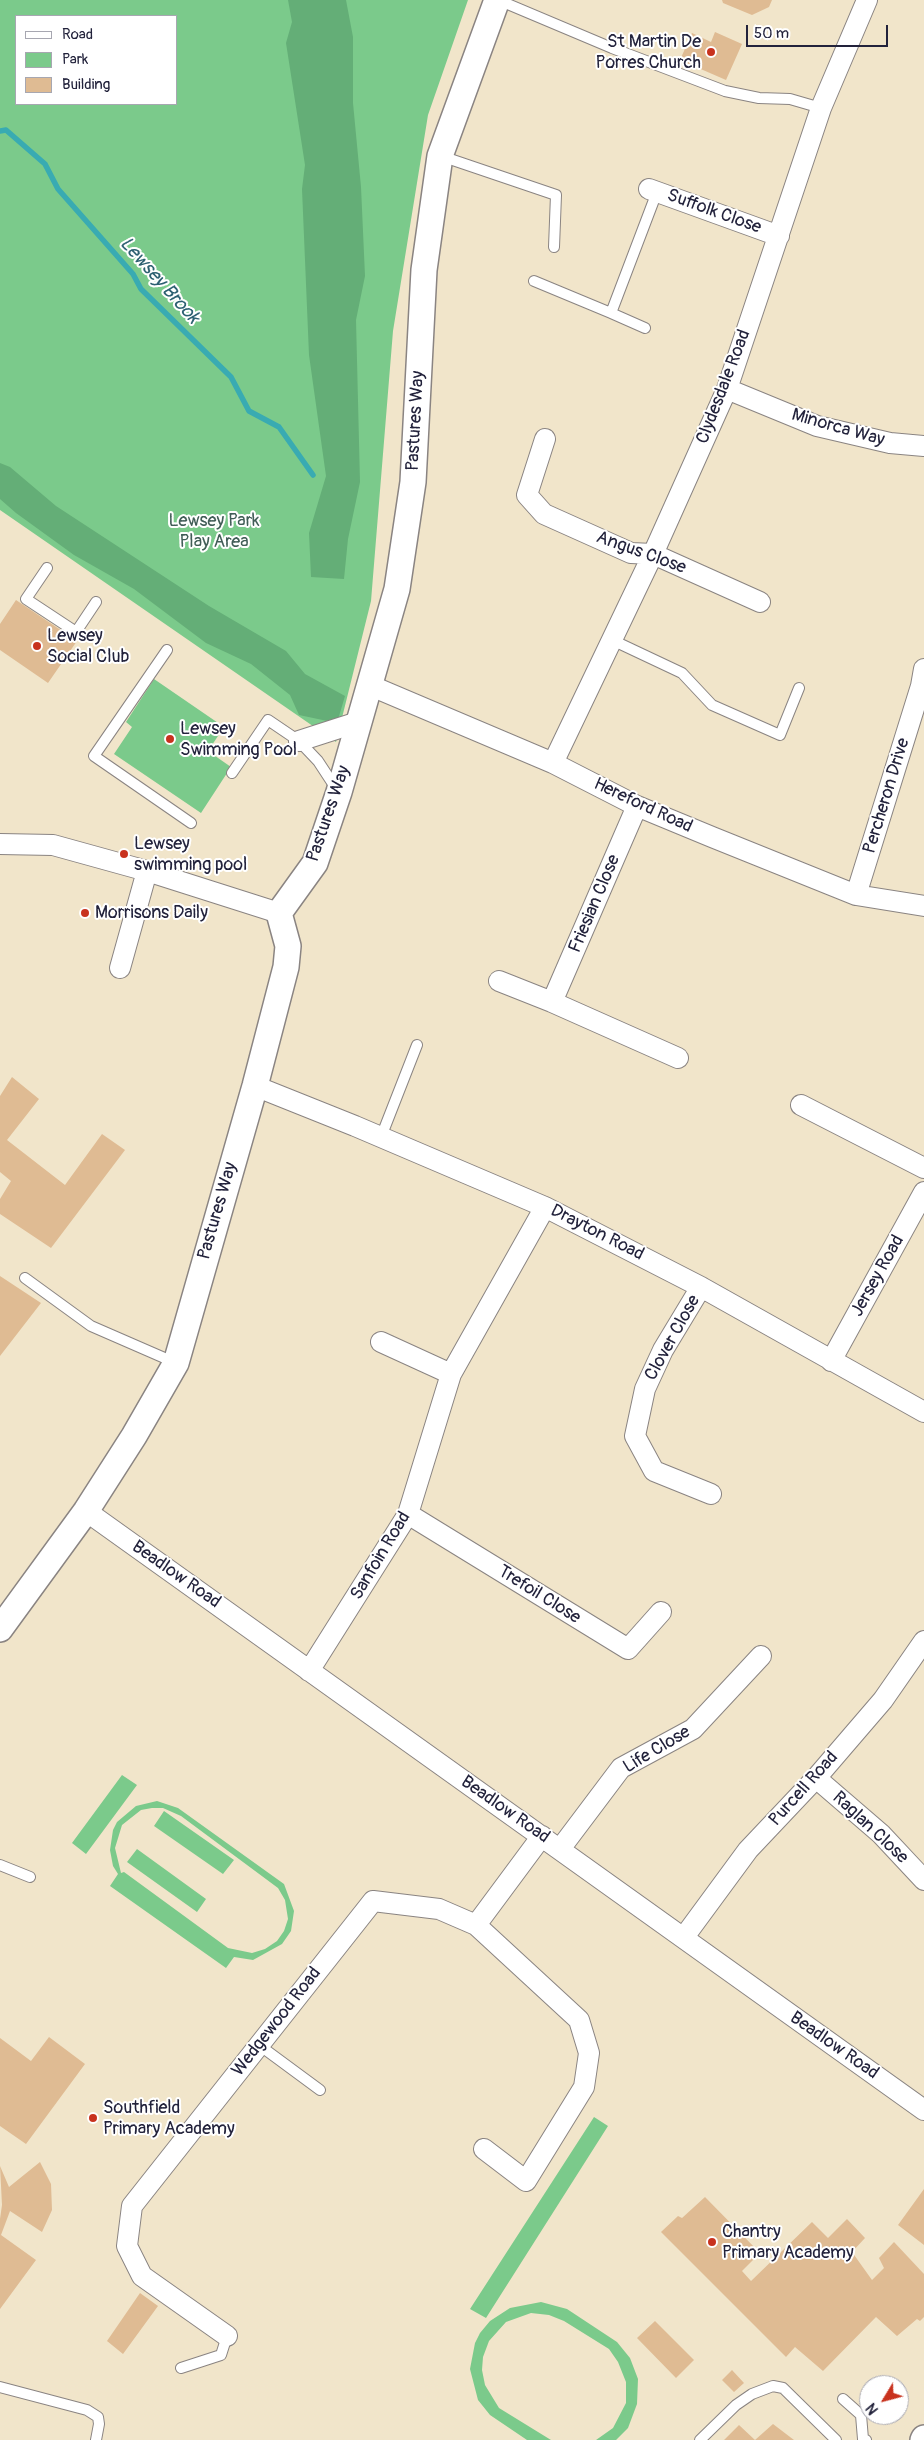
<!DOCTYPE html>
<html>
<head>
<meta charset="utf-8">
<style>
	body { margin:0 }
	#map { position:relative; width:924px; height:2440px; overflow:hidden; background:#f1e5ca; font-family:Pangolin,sans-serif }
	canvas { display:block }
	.legend { position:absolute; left:15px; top:15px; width:162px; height:90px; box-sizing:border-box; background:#fff; border:1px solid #a7a7b1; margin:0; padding:6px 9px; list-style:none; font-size:15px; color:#22223b }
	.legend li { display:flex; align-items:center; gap:10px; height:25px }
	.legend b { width:25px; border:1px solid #a7a7b1 }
	.north { position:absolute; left:859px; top:2375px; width:50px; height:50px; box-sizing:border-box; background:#fff; border:1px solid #a7a7b1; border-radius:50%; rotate:233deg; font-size:14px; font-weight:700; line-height:20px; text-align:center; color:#22223b }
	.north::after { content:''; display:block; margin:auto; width:18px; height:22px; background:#c8321e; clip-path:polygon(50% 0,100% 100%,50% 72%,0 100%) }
	.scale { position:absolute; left:746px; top:25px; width:142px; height:22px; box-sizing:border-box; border:2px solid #22223b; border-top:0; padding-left:6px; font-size:15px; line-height:18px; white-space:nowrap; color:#22223b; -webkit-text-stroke:4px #fff; paint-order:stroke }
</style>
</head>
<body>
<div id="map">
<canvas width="924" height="2440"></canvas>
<ul class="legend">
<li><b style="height:6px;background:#fff"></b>Road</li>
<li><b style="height:14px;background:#7bca8b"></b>Park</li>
<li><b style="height:14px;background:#dfbb93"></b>Building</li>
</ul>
<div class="north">N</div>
<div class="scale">50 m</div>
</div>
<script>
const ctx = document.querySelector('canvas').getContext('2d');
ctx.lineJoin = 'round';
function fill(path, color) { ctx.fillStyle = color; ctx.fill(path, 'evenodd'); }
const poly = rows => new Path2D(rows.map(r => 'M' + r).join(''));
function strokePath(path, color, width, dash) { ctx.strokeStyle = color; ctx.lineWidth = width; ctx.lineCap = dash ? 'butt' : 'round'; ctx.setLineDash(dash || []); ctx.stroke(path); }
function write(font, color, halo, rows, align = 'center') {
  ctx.font = font + ' Pangolin,sans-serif'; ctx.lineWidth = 4; ctx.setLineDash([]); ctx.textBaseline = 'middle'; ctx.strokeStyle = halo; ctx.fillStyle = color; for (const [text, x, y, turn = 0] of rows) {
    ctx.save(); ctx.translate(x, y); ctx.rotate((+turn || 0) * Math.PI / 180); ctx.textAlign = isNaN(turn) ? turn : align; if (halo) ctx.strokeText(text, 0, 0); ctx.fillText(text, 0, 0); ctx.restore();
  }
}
const green = poly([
	[0,0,468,0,428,115,393,331,371,601,336,742,0,510],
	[16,16,176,16,176,104,16,104],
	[154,679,224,727,208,751,231,767,201,813,114,754,132,727,126,722],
	[122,1775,137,1785,86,1854,72,1843],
	[157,1801,178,1808,284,1884,294,1911,291,1931,282,1944,253,1960,234,1957,226,1968,110,1886,118,1874,113,1866,110,1850,113,1830,117,1822,136,1806],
	[152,1808,163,1808,181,1816,278,1888,285,1900,288,1919,284,1931,277,1941,265,1949,252,1953,228,1948,124,1872,121,1873,115,1848,122,1825,141,1810],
	[164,1811,234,1860,223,1874,154,1826],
	[137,1849,206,1899,197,1912,127,1862],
	[594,2117,608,2126,486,2318,470,2309],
	[541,2302,567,2309,617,2342,630,2358,638,2379,637,2404,628,2428,616,2440,596,2440,613,2428,626,2403,626,2382,618,2362,609,2349,564,2321,549,2315,531,2313,506,2322,489,2341,483,2357,482,2370,485,2385,499,2408,551,2440,527,2440,490,2415,478,2400,470,2369,475,2343,480,2333,490,2321,510,2308]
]);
const forest = poly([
	[288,0,346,0,353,37,353,103,361,187,365,276,356,320,360,482,348,539,344,579,311,577,309,533,326,476,309,355,302,189,305,165,286,43,292,22],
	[0,463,10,467,56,506,209,606,286,651,305,674,345,696,337,723,299,715,290,695,251,664,206,643,134,589,74,555,16,513,0,499]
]);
const stream = poly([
	[0,131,6,130,45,164,58,189,133,274,141,289,231,377,249,411,279,427,313,475]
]);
const building = poly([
	[722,0,772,0,769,7,752,15,723,3],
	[715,32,742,44,726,80,680,60,692,33,711,42],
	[16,600,77,641,48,683,0,650,0,624],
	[12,1077,39,1099,7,1140,65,1185,102,1134,125,1150,51,1248,0,1214,0,1199,11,1181,0,1172,0,1096],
	[0,1276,41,1303,0,1356],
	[49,2037,85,2064,26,2144,0,2126,0,2038,31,2061],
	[40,2162,51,2184,52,2210,42,2232,10,2211,1,2235,36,2260,0,2309,0,2219,2,2205,0,2166,9,2187],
	[924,2189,924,2245,898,2225],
	[705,2197,760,2253,742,2271,751,2281,812,2222,828,2238,847,2219,865,2238,852,2252,872,2280,884,2268,879,2258,894,2242,924,2274,924,2317,920,2321,917,2319,897,2336,876,2317,823,2371,795,2347,786,2357,661,2232,678,2216,682,2218],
	[140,2293,158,2306,123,2354,107,2341],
	[655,2321,694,2360,676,2378,637,2338],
	[732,2370,744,2383,734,2392,722,2380],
	[773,2424,794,2440,724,2440,739,2425,755,2440]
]);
const service = poly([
	[498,0,612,48,725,91,759,98,790,99,821,108],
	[441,156,556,195,554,247],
	[534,281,611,313,657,192],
	[611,313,645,328],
	[47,568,26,599,76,632,96,602],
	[612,640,682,673,712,705,780,735,799,688],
	[167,650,94,756,191,823],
	[232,773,268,720,299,741,318,761,337,790],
	[381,1137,417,1045],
	[25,1278,91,1326,176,1363],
	[0,1865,30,1877],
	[259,2045,320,2090],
	[181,2368,221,2355,227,2336],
	[0,2387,87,2410,98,2417,99,2424,96,2440],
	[843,2399,861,2415,863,2439,866,2440],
	[700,2440,736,2405,752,2394,773,2386,783,2388,836,2440]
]);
const minor = poly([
	[649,189,779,236],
	[727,389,817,426,890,443,924,446],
	[545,439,527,495,544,514,631,553,653,554,760,602],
	[369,685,553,763,637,806,712,837,856,895,924,906],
	[299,741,358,722],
	[553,763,653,554,727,389,821,108,867,0],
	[0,844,53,845,147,871,279,913],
	[856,895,921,686,924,669],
	[120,968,147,871],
	[499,981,552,1002,637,806],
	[552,1002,678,1058],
	[255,1086,355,1126,545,1207,701,1287,924,1412],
	[801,1105,924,1168],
	[701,1287,663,1350,645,1389,635,1436,654,1471,711,1494],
	[381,1342,451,1374],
	[831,1361,924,1192],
	[86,1511,924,2110],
	[408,1514,628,1649,661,1612],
	[309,1671,408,1514,451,1374,545,1207],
	[816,1778,881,1834,924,1880],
	[560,1849,621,1768,693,1729,761,1656],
	[476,1925,579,2020,589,2053,584,2087,526,2181,484,2149],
	[684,1937,748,1850,816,1778,883,1700,924,1641],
	[227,2336,142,2276,127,2246,132,2206,373,1901,439,1909,476,1925,542,1836]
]);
const tertiary = poly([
	[0,1629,86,1511,134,1436,176,1363,255,1086,286,967,288,946,279,913,315,863,339,792,397,589,413,482,424,270,440,156,497,0],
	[923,2440,924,2438]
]);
const markers = [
	[711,52,5,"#c8321e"],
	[37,646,5,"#c8321e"],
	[170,739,5,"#c8321e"],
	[124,854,5,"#c8321e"],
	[85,913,5,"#c8321e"],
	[93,2118,5,"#c8321e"],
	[712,2242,5,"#c8321e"]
];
const poiNames = [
	["St Martin De",701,42,"right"],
	["Porres Church",701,63,"right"],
	["Lewsey",47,636],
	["Social Club",47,657],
	["Lewsey",180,729],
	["Swimming Pool",180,750],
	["Lewsey",134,844],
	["swimming pool",134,865],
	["Morrisons Daily",95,913],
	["Southfield",103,2108],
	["Primary Academy",103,2129],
	["Chantry",722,2232],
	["Primary Academy",722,2253]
];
const streetNames = [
	["Suffolk Close",714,212,20],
	["Clydesdale Road",724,387,-69],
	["Pastures Way",416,421,-87],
	["Minorca Way",838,428,16],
	["Angus Close",641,553,20],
	["Percheron Drive",887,796,-73],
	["Hereford Road",643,806,25],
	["Pastures Way",329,814,-71],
	["Friesian Close",595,904,-67],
	["Pastures Way",218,1211,-74],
	["Drayton Road",597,1233,27],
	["Jersey Road",878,1276,-61],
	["Clover Close",673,1338,-61],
	["Sanfoin Road",381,1556,-59],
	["Beadlow Road",176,1575,35],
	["Trefoil Close",539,1595,32],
	["Life Close",657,1750,-31],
	["Purcell Road",804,1789,-48],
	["Beadlow Road",505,1810,35],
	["Raglan Close",870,1828,43],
	["Wedgewood Road",277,2022,-52],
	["Beadlow Road",834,2046,35]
];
const parkNames = [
	["Lewsey Park",214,521],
	["Play Area",214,542]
];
const waterNames = [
	["Lewsey Brook",159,281,48]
];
fill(green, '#7bca8b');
fill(forest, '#64ae77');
strokePath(stream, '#39abb2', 5.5);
fill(building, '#dfbb93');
strokePath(service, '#8a8482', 12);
strokePath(minor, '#8a8482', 22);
strokePath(tertiary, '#8a8482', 28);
strokePath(service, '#fff', 10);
strokePath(minor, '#fff', 20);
strokePath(tertiary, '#fff', 25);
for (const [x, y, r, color] of markers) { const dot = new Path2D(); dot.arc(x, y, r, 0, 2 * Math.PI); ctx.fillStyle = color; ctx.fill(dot); strokePath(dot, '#fff', 2); }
write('18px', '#22223b', '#fff', poiNames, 'left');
write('18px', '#22223b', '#fff', streetNames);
write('18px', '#415d57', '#fff', parkNames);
write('italic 19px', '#2c6071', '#fff', waterNames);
</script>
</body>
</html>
